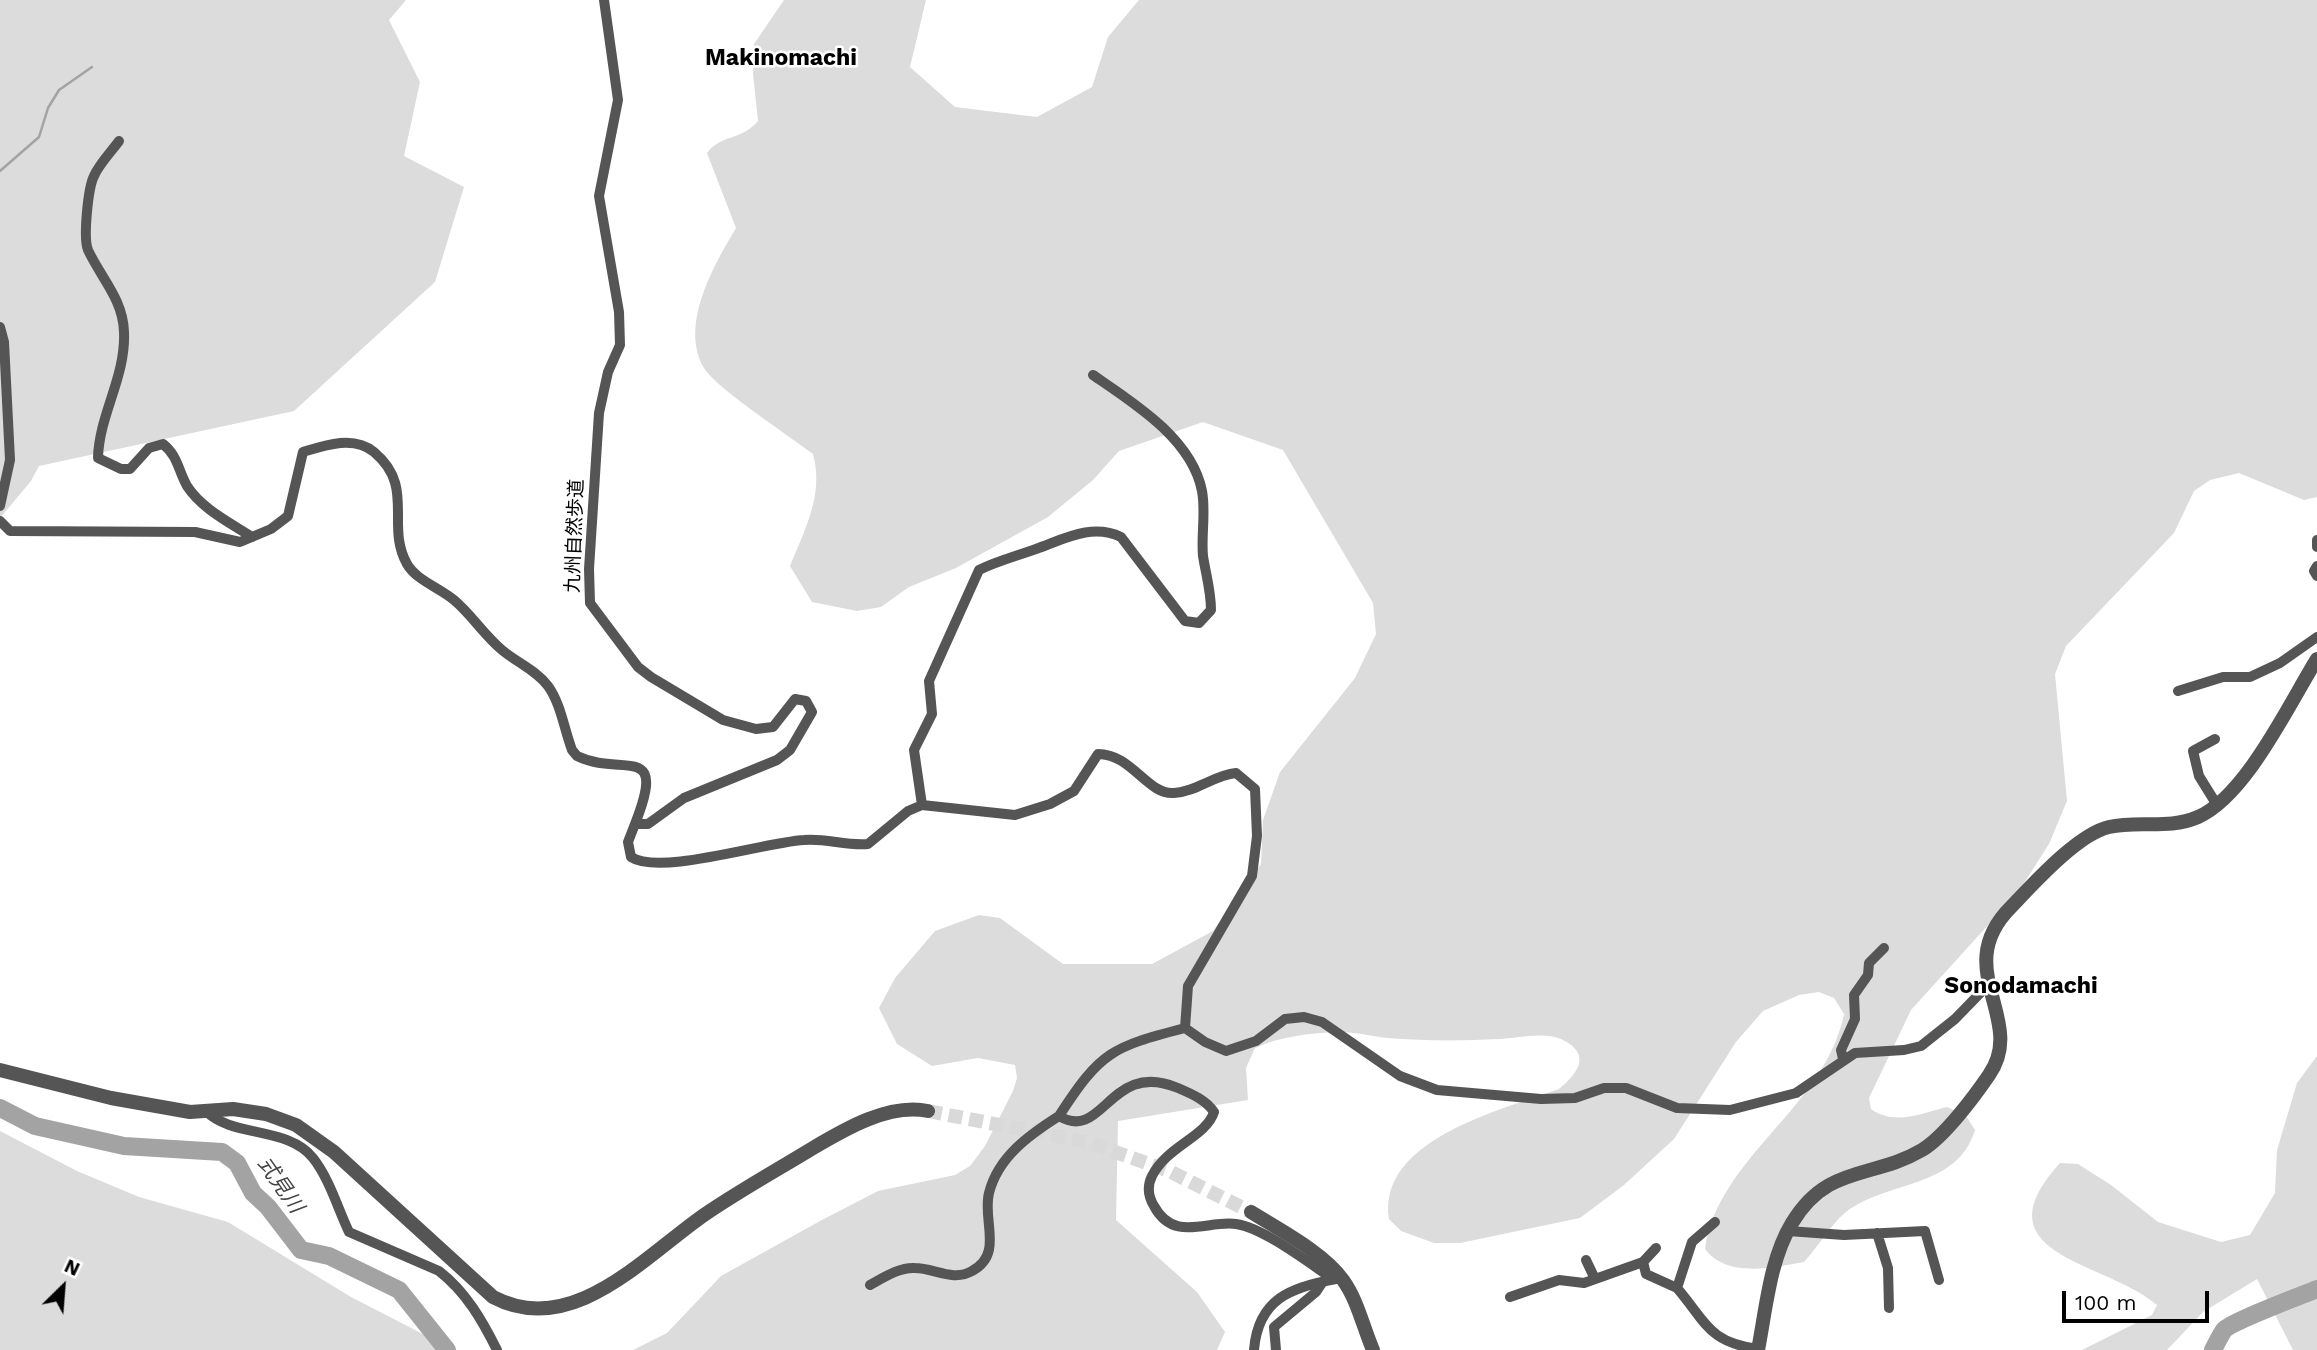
<!DOCTYPE html>
<html>
<head>
<meta charset="utf-8">
<style>
  body { margin:0 }
  #map { position:relative; width:2317px; height:1350px; overflow:hidden; background:#fff; font-family:"Work Sans",sans-serif }
  canvas { display:block }
  .north { position:absolute; left:28px; top:1252px; width:70px; height:70px; -webkit-text-stroke:5px #fff; paint-order:stroke; rotate:25deg; font-size:19px; font-weight:700; line-height:28px; text-align:center; color:#000 }
  .north::after { content:''; display:block; margin:auto; width:24px; height:32px; background:#000; clip-path:polygon(50% 0,100% 100%,50% 72%,0 100%) }
  .scale { position:absolute; left:2062px; top:1291px; width:147px; height:32px; box-sizing:border-box; border:4px solid #000; border-top:0; padding-left:9px; font-size:21px; line-height:24px; white-space:nowrap; color:#000; -webkit-text-stroke:5px #fff; paint-order:stroke }
</style>
</head>
<body>
<div id="map">
<canvas width="2317" height="1350"></canvas>
<div class="north">N</div>
<div class="scale">100 m</div>
</div>
<script>
const c = document.querySelector('canvas').getContext('2d');
c.lineJoin = 'round';
function fillPath(path, color) { c.fillStyle = color; c.fill(path, 'evenodd'); }
function strokePath(path, color, width, dash) { c.strokeStyle = color; c.lineWidth = width; c.lineCap = dash ? 'butt' : 'round'; c.setLineDash(dash || []); c.stroke(path); }
function label(font, color, halo, rows, align = 'center') {
  c.font = font + ' "Work Sans","Noto Sans JP",sans-serif'; c.lineWidth = 5; c.setLineDash([]); c.textBaseline = 'middle'; c.strokeStyle = halo; c.fillStyle = color; for (const [text, x, y, turn = 0] of rows) {
    c.save(); c.translate(x, y); c.rotate((+turn || 0) * Math.PI / 180); c.textAlign = isNaN(turn) ? turn : align; if (halo) c.strokeText(text, 0, 0); c.fillText(text, 0, 0); c.restore();
  }
}
fillPath(new Path2D(`
  M0,0h406l-17,20 31,62 -16,74 60,31 -29,95 -141,129 -255,55 -8,15 -31,37z
  M784,0h142l-16,67 45,40 82,10 55,-30 16,-50 31,-37h1178v497l-13,3 -65,-27 -29,7 -16,11 -20,42 -108,113 -11,28 12,127 -18,43 -30,47 -108,119 -42,88 2,11c24,17 51,4 76,-2l19,9 9,14c-18,59 -87,50 -129,82 -14,11 -29,36 -42,50 -33,6 -77,16 -99,-13 13,-92 120,-141 139,-235l-10,-16 -15,-6 -20,3 -36,16 -27,31 -62,97 -50,46 -44,33 -120,25h-26l-33,-12 -12,-12c-12,-79 112,-109 170,-130 17,-14 34,-34 4,-49 -17,-9 -45,-2 -64,-1 -37,2 -74,2 -112,-1 -16,-2 -32,-6 -48,-6 -28,1 -58,4 -84,16l-9,20 2,32 -130,21 -2,99 81,72 28,40 -8,18h-584l34,-17 54,-57 99,-55 58,-30 77,-16 15,-9 15,-20 28,-55 4,-13 -2,-13 -37,-7 -46,8 -35,-22 -18,-36 16,-30 40,-47 44,-16 21,3 63,46h89l61,-33 48,-67 2,-44 17,-48 75,-94 21,-44 -3,-31 -90,-153 -80,-28 -84,29 -26,29 -45,37 -92,51 -47,19 -28,20 -24,4 -45,-9 -22,-36c15,-37 34,-71 23,-112 -22,-17 -97,-66 -109,-86 -25,-43 10,-103 32,-140l-29,-75c14,-19 34,-12 51,-32l-5,-47 1,-30z
  M2317,1056v294h-24l-36,-71 -54,33 -36,38h-85l70,-35 5,-10c-50,-44 -182,-49 -97,-142l18,1 33,21 47,37 63,20 29,-7 25,-42 2,-43 20,-67z
  M0,1131l77,40 62,26 89,25 123,75 103,53h-454z`), '#dcdcdc');
strokePath(new Path2D(`
  M0,171l39,-34 9,-29 11,-18 33,-23`), '#a3a3a3', 2.5);
strokePath(new Path2D(`
  M0,1108l35,18 89,20 98,6 15,11 16,30 15,14 33,43 28,6 70,34 48,60
  M2213,1350c3,-6 7,-14 11,-20 9,-9 76,-34 93,-41`), '#a3a3a3', 18);
strokePath(new Path2D(`
  M928,1111l159,31 82,29 82,41`), '#d9d9d9', 14, [14, 7]);
strokePath(new Path2D(`
  M604,0l14,100 -19,96 20,116 1,33 -12,27 -9,41 -10,156 1,34 48,64 13,10 72,43 33,9 17,-2 22,-28 11,2 6,11 -22,38 -13,10 -93,38 -36,26h-13l-7,18 3,15c29,19 134,-15 173,-17 22,-2 42,6 64,4l40,-33 14,-6 93,10 35,-11 24,-13 24,-37c34,0 49,41 76,39 22,-1 40,-18 62,-20l19,16 2,47 -5,40 -64,110 -3,42
  M119,141c-8,11 -20,23 -25,35 -6,12 -11,62 -6,74 13,28 35,49 36,82 2,45 -25,83 -26,126l23,11h9l19,-21 14,-4c15,12 15,26 24,42 15,23 42,36 65,51
  M0,327l4,15 6,118 -10,46
  M0,521l10,10 185,1 45,10 31,-13 17,-13 15,-64c22,-7 51,-17 71,0 42,35 11,73 33,112 9,16 33,24 47,36 17,14 30,35 48,50 14,12 34,20 46,36 13,18 16,43 24,64l5,6c45,22 91,-16 58,68
  M2317,540v7
  M2317,566l-3,5 3,5
  M2178,691l45,-14h27l30,-14 37,-26
  M2215,739l-22,12 6,25 18,29
  M922,805l-8,-55 18,-36 -3,-33 50,-111c18,-9 38,-14 57,-21 28,-10 56,-26 85,-12l64,84 14,2 12,-13c0,-19 -5,-35 -8,-54 -2,-21 3,-44 -1,-65 -10,-52 -68,-88 -109,-116
  M1185,1028l20,14 21,9 30,-10 29,-22 19,-2 18,5 78,54 37,14 104,9 34,-1 29,-10h22l51,20 53,2 66,-17 59,-40 49,-3 17,-4 34,-27 33,-34
  M1185,1028c-73,19 -84,23 -126,88 45,27 50,-57 119,-28 14,6 28,12 36,24 -8,25 -47,34 -62,64 -5,10 -4,20 2,30 20,37 53,14 82,18 28,4 73,39 97,55
  M1843,1059l-2,-9 14,-31 -1,-24 14,-20 1,-12 15,-15
  M206,1111c26,27 82,15 107,47 16,20 25,51 36,74l90,39c27,21 43,49 58,79
  M1715,1222l-23,20 -15,46c30,35 31,54 81,61
  M1788,1231l56,4 81,-4 14,49
  M1877,1233l11,35 1,40
  M1656,1248l-13,14 3,12 31,14
  M1586,1260l9,19
  M870,1285c13,-7 29,-18 45,-17 19,0 38,14 57,3 32,-17 10,-51 17,-78 9,-36 40,-58 70,-77
  M1510,1297l49,-17 25,3 59,-21
  M1254,1350c4,-51 37,-63 82,-71
  M1276,1350l-2,-23 42,-35 6,-9`), '#555', 10);
strokePath(new Path2D(`
  M0,1070l111,28 79,14 43,-3 33,5 30,11 38,27 159,145c79,42 152,-41 211,-82 35,-24 73,-45 109,-67 32,-19 76,-45 115,-37
  M1251,1212c29,18 73,41 92,68 15,21 20,47 30,70
  M1758,1350c8,-41 12,-91 34,-127 35,-59 81,-44 130,-73 22,-13 52,-53 67,-75 39,-56 -40,-106 22,-168 23,-24 67,-73 98,-80 30,-7 59,3 89,-10 48,-21 91,-113 119,-158`), '#555', 14);
label('19px', '#000', '#fff', [
  ["九州自然歩道",575,536,-88]
]);
label('italic 21px', '#444', '#fff', [
  ["式見川",280,1185,55]
]);
label('bold 23px', '#000', '#fff', [
  ["Makinomachi",781,58],
  ["Sonodamachi",2021,986]
]);
</script>
</body>
</html>
